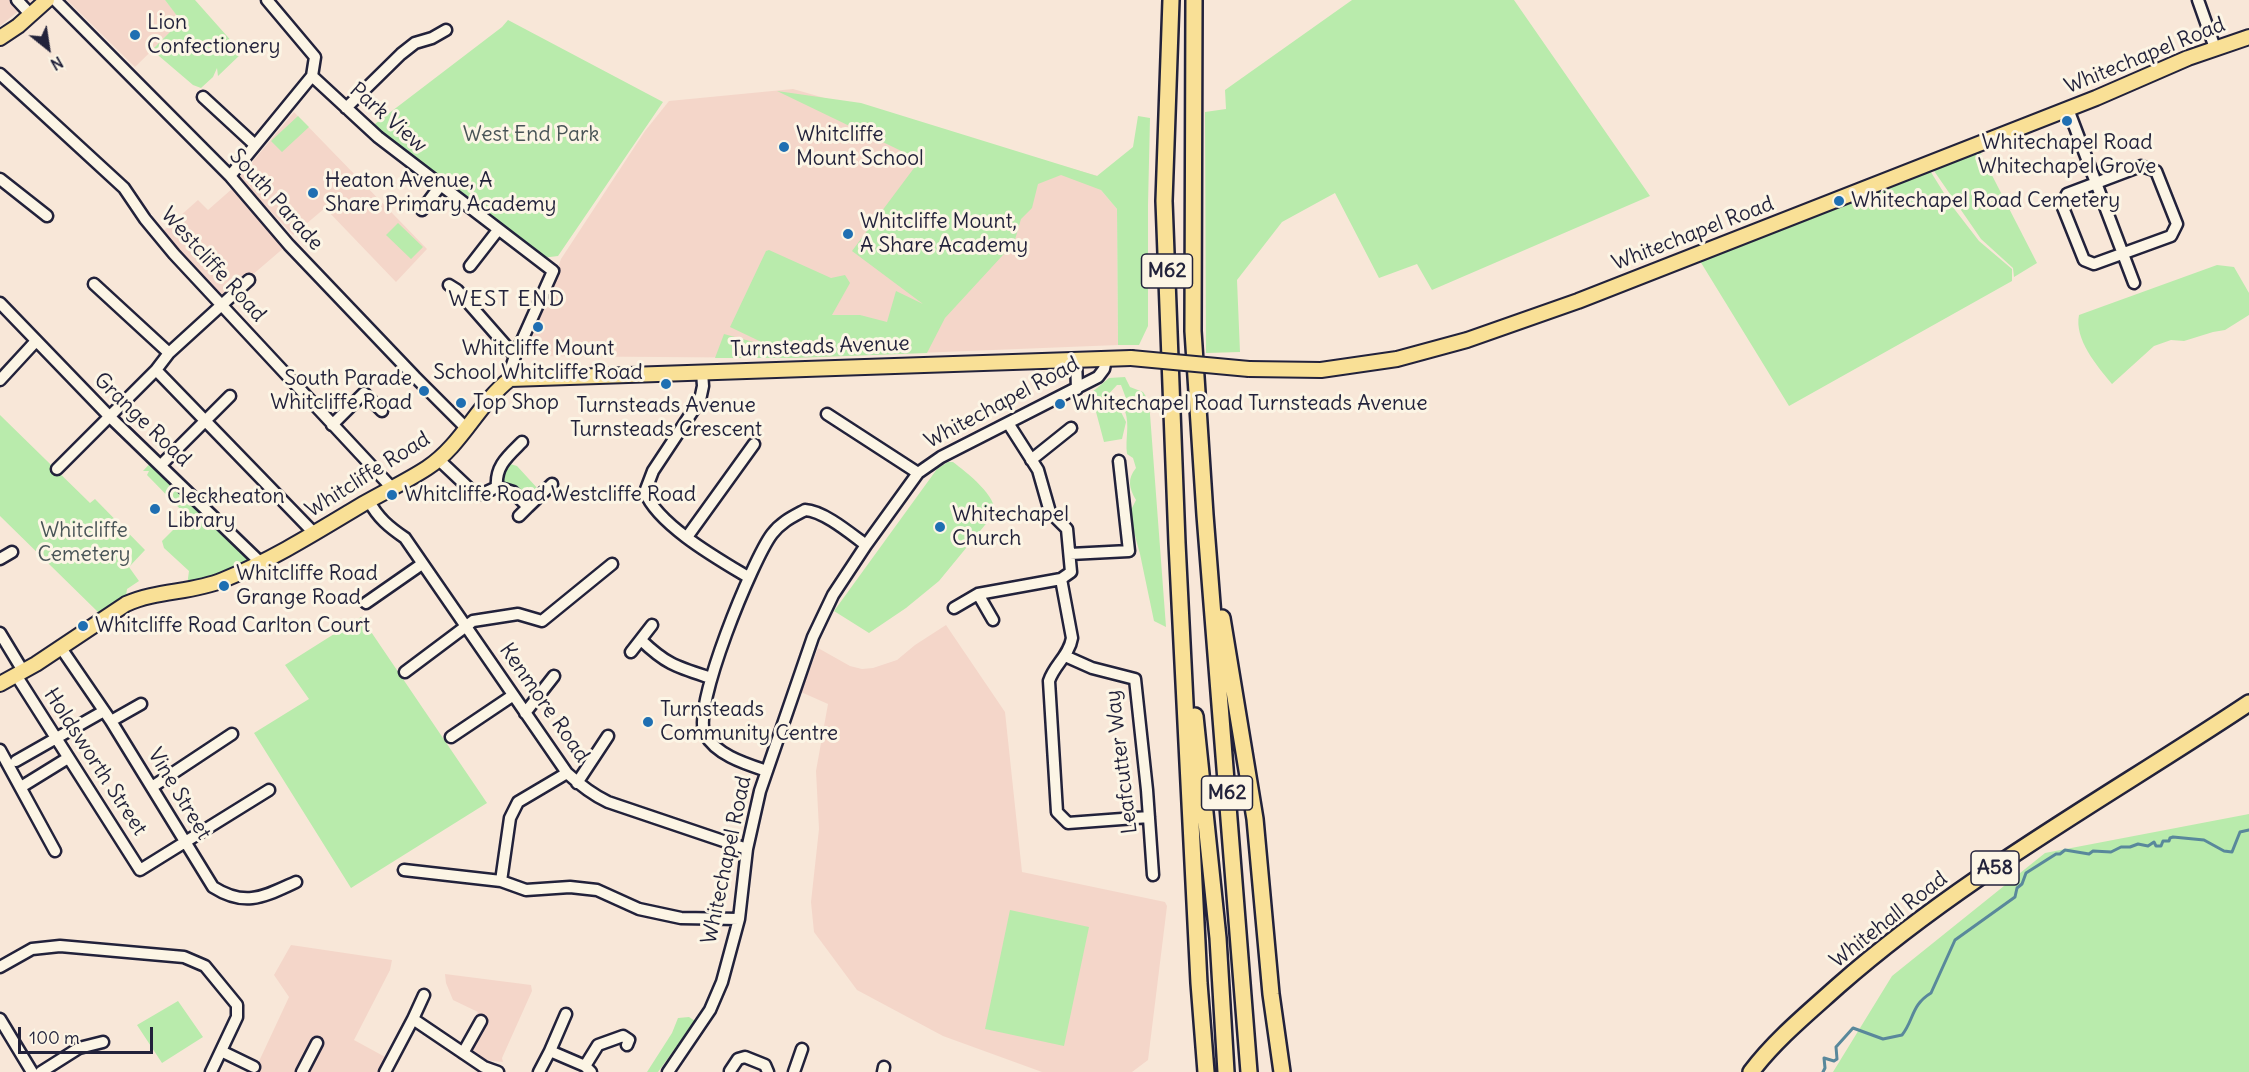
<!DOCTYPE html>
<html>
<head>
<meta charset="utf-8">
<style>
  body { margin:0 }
  #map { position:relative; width:2249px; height:1072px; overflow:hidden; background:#f8e7d8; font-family:Delius,sans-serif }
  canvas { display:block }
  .north { position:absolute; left:18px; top:18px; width:60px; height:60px; -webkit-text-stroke:4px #fcf5e5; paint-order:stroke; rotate:150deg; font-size:16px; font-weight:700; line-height:24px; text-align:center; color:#22223b }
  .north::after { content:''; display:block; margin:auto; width:21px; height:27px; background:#22223b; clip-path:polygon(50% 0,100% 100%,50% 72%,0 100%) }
  .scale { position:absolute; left:18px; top:1027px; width:135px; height:27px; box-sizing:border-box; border:3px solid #22223b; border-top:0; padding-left:8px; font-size:18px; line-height:21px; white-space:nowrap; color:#22223b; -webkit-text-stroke:4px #fcf5e5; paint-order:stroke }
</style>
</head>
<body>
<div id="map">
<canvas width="2249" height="1072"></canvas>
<div class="north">N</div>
<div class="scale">100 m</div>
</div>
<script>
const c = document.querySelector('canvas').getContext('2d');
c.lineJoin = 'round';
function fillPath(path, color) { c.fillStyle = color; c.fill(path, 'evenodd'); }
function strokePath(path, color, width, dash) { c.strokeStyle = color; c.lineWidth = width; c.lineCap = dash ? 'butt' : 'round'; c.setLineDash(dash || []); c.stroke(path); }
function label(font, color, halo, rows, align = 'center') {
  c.font = font + ' Delius,sans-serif'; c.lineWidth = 6; c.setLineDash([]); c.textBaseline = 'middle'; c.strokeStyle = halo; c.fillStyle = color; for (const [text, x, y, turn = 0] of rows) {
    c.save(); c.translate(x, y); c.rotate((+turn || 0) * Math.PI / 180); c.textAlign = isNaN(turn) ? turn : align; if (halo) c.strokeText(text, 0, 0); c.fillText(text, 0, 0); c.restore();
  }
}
fillPath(new Path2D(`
  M0,0h32l-32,26z
  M67,0h98l17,21 -47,46z
  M793,89l305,87 3,14 16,19 1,136 -325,13 -267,-2 35,-97 84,-128 24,-30z
  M294,112l133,137 -31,33 -71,-74 -32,27 -54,-57z
  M233,188l53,58 -63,54 -61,-68 36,-32 10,10z
  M946,625l59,87 17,160 143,30 2,4 -19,154 -16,12h-90l-99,-36 -86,-46 -43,-58 -3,-30 8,-73 -3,-58 12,-67 -27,-12 17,-44 32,18 12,3 11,-1 24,-8 18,-15z
  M291,945l101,15 -2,10 -36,70 33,18 2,14h-135l35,-75 -15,-22z
  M445,974l86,11 1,6 -30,67 1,4 -20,-2 -23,-16 18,-32 -25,-12 -7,-17z`), '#f4d6c9');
fillPath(new Path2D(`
  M165,0h30l47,53 -24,23 -1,-8 -4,9 -12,11 -8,-3 -41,-35 29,-29z
  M1352,0h162l136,196 -218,94 -15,-26 -38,14 -44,-85 -53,29 -45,58 3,72 -34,1 -1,-241 21,-3 -1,-19z
  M508,20l155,82 -105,154 -16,2 -171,-131 131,-100z
  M777,91l84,12 236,73 36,-29 5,-31 12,2 -2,87v121l-9,19h-21l-1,-136 -16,-19 -40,-15 -23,9 -6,24 -11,11 -7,24 -69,75 -18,35 -134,5h-78l9,-24 48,13 -42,-20 36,-76 3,-1 62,28 14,-3 5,8 -18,32h28l27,7 9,-31 27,13 -71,-53 68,-91z
  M298,116l11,11 -27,25 -11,-11z
  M1978,148l59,115 -23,14 -1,-9 -32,-29 -49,-71z
  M1929,169l23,37 27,35 33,28v12l-223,125 -89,-145z
  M398,223l25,24 -12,12 -25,-24z
  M2217,265l17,2 15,26v22l-24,15 -12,2 -29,9 -13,-1 -17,6 -42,38c-15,-18 -38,-45 -33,-69z
  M1125,377l5,10 13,5 6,9 17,226 -12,-6 -14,-67 -11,-40 7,-14c-7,-12 -9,-21 0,-32l-3,-10 -6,-4c-2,-16 3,-28 -2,-43l9,-2 2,-9 -9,1 -6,-16h-4l-11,12 3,10 11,3 6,12 -4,17 -18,3 -13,-49 18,-15z
  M0,415l90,88 5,-4 50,51 -16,17 10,14 -12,8 -1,7 -26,18 -100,-98z
  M153,460l102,102 -25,11 -43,13 2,-15 -25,-23 -2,-7 25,-25 -40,-41 2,-4h-6z
  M948,462h5c13,10 46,35 41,52l-55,67 -33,27 -37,25 -35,-22 103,-142z
  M507,463l10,3 22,24 -12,7 -15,-11 -12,-3z
  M361,617l126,186 -136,85 -97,-155 55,-34 -24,-34z
  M2249,814v258h-416l59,-96 153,-123z
  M1010,910l79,17 -25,119 -79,-17z
  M178,1001l25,36 -41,26 -25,-38z
  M689,1017l6,4 -37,51h-11l25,-39 6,-15z`), '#b9ebac');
strokePath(new Path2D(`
  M1823,1072l2,-4 -1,-10 10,3 3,-2 -1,-12 17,-19 30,11 19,-4c12,-15 9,-30 29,-42l24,-53 60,-43 2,-9 5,-4 4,-11 30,-19h4l5,-4 24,4 4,-3 18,1 10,-5h9l8,-3 10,2 6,-4 2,4h5l2,-5h6l1,-3 3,-1 31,3 20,11 8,1 8,-20 9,-2`), '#59889b', 3);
const minor = new Path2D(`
  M17,0l14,15
  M55,0l175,176 59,69 126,132 51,51
  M2198,0l17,48
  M0,74l124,114 21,31 29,35 218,234
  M312,76l66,61 175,134 -38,85 -5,15v8
  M203,97l52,48
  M346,108l55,-54 14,-11 17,-5 14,-8
  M2068,109l66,174
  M2141,166l15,5 21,53 -6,12 -77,28 -10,-4 -22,-55 5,-11z
  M230,176l82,-100 3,-19 -48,-57
  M0,179l47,37
  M422,210l18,-24
  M470,266l28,-36
  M94,284l75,69
  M449,285l8,5 58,66
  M0,303l110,114 150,145
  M1076,359l1,30
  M156,370l158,163
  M702,372l1,14 -3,14 -47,71 -8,21c13,33 73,67 103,85
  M0,380l36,-39
  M827,414l91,59
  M1008,423l30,47 12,42 17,17 4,43 -10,7 11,59c-3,18 -18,27 -23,43l8,131 11,11 81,-6
  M332,425l32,-32 18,18
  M438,459l36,34 8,1 15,-7 16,5 15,15 24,-23
  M1031,460l40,-32
  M161,465l69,-69
  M57,469l99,-99 13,-17 80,-73
  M497,487c-2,-21 11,-31 25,-45
  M369,501c9,17 20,26 36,37l162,235c13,12 24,21 41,29l139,47
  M519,516l9,-9
  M687,537l67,-93
  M1070,554l59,-3 -10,-90
  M0,559l12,-7
  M978,594l15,26
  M366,603l56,-39
  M954,608l24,-14 83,-15
  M0,633l23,38
  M641,640c26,25 36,27 70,38
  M61,648l50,73 102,166c33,21 52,9 83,-5
  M631,652l21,-27
  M1065,656l27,12 43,11 12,111 6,85
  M405,672l68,-51 45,-7 24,7 70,-57
  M16,675l124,195 129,-80
  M525,713l29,-37
  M111,721l30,-17
  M451,737l61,-41
  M0,750l55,101
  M16,761l88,-50
  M767,771c-21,-7 -51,-16 -62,-37 -14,-25 48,-175 67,-200 9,-12 20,-17 33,-24 19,1 46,24 61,35
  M577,783l31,-47
  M21,787l47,-29
  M152,787l80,-53
  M404,870l97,11 25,9 44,-3 27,3 42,19 42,9 58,1
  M501,881l9,-63 8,-16 49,-29
  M0,967l32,-18 28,-3 124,11 21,9 32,39v12l-26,55
  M0,1019l32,53
  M413,1019l11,-24
  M221,1051l33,16
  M550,1051l16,-37
  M463,1053l18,-32
  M585,1066l13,-21 25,-9 6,4 -2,5
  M730,1071l8,-12 7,-2 20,8 3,7
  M41,1072l38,-24 24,-6
  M302,1072l15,-29
  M385,1072l28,-53 71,48 14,5
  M539,1072l11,-21 35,15 6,6
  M668,1072l42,-62 12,-28 17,-63 8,-70 13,-58 53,-154 20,-42 33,-50 52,-72 23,-16 157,-80 6,-8 2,-10
  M794,1072l8,-23
  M883,1072l1,-5`);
const major = new Path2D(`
  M0,38l18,-12 29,-26
  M1249,369l72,1 76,-11 70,-19 111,-39 518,-203 92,-40 61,-21
  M0,684l36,-20 90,-60c31,-14 66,-11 97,-24 49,-20 95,-49 140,-76 21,-12 44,-23 64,-36 35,-23 51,-64 83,-89l621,-21`);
const highway = new Path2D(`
  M1171,0l-7,201 13,342 22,440 7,89
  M1194,0l-1,331 12,184 44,557
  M1222,618l33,201 16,175 11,78
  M1195,716l23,222 8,134
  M1751,1072c24,-32 57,-59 87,-86 125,-110 273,-191 411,-283`);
strokePath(minor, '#22223b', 15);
strokePath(major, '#22223b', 18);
strokePath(highway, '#22223b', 20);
strokePath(minor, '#fcf5e5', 10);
strokePath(major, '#f9e096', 14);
strokePath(highway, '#f9e096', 15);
const majorBridge = new Path2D(`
  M1131,358l118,11`);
strokePath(majorBridge, '#22223b', 18, []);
strokePath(majorBridge, '#f9e096', 14);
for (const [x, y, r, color] of [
  [135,35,6,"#1f6fb2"],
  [2067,121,6,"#1f6fb2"],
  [784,147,6,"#1f6fb2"],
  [313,193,6,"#1f6fb2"],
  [1839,201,6,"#1f6fb2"],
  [848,234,6,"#1f6fb2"],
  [538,327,6,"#1f6fb2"],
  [666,384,6,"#1f6fb2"],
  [424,391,6,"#1f6fb2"],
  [461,403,6,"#1f6fb2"],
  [1060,404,6,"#1f6fb2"],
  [392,495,6,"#1f6fb2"],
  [155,509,6,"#1f6fb2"],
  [940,527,6,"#1f6fb2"],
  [224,586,6,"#1f6fb2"],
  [83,626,6,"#1f6fb2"],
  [648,722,6,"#1f6fb2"]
]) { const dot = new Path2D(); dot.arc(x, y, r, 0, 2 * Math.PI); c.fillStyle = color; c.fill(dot); strokePath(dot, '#fcf5e5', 2); }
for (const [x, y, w] of [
  [1167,271,51],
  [1227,793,51],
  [1995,868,48]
]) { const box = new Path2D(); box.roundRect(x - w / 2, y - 17, w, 34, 4.5); c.fillStyle = '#fcf5e5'; c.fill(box); strokePath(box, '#22223b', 1.5); }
label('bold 20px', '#22223b', null, [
  ["M62",1167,271],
  ["M62",1227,793],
  ["A58",1995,868]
]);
label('21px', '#22223b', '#fcf5e5', [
  ["Lion",147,23],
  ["Confectionery",147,47],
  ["Whitcliffe",796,135],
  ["Mount School",796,159],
  ["Whitechapel Road",2067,143,"center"],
  ["Whitechapel Grove",2067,167,"center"],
  ["Heaton Avenue, A",325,181],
  ["Share Primary Academy",325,205],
  ["Whitechapel Road Cemetery",1851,201],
  ["Whitcliffe Mount,",860,222],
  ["A Share Academy",860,246],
  ["Whitcliffe Mount",538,349,"center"],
  ["School Whitcliffe Road",538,373,"center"],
  ["South Parade",412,379,"right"],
  ["Whitcliffe Road",412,403,"right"],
  ["Top Shop",473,403],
  ["Whitechapel Road Turnsteads Avenue",1072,404],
  ["Turnsteads Avenue",666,406,"center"],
  ["Turnsteads Crescent",666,430,"center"],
  ["Whitcliffe Road Westcliffe Road",404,495],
  ["Cleckheaton",167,497],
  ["Library",167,521],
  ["Whitechapel",952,515],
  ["Church",952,539],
  ["Whitcliffe Road",236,574],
  ["Grange Road",236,598],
  ["Whitcliffe Road Carlton Court",95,626],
  ["Turnsteads",660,710],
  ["Community Centre",660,734]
], 'left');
label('21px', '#22223b', '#fcf5e5', [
  ["Whitechapel Road",2145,56,-22],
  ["Park View",388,118,41],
  ["South Parade",276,200,48],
  ["Whitechapel Road",1693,234,-21],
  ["Westcliffe Road",213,265,48],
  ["Turnsteads Avenue",820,347,-2],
  ["Whitechapel Road",1002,403,-28],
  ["Grange Road",142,420,44],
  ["Whitcliffe Road",368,475,-32],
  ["Kenmore Road",544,703,55],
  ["Holdsworth Street",95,762,57],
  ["Leafcutter Way",1122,762,-97],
  ["Vine Street",179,794,59],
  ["Whitechapel Road",727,860,-78],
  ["Whitehall Road",1889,920,-38]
]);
label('21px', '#485457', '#fcf5e5', [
  ["West End Park",531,135],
  ["Whitcliffe",84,531],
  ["Cemetery",84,555]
]);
c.letterSpacing = '1.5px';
label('22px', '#22223b', '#fcf5e5', [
  ["WEST END",507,300]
]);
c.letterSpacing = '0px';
</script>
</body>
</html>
